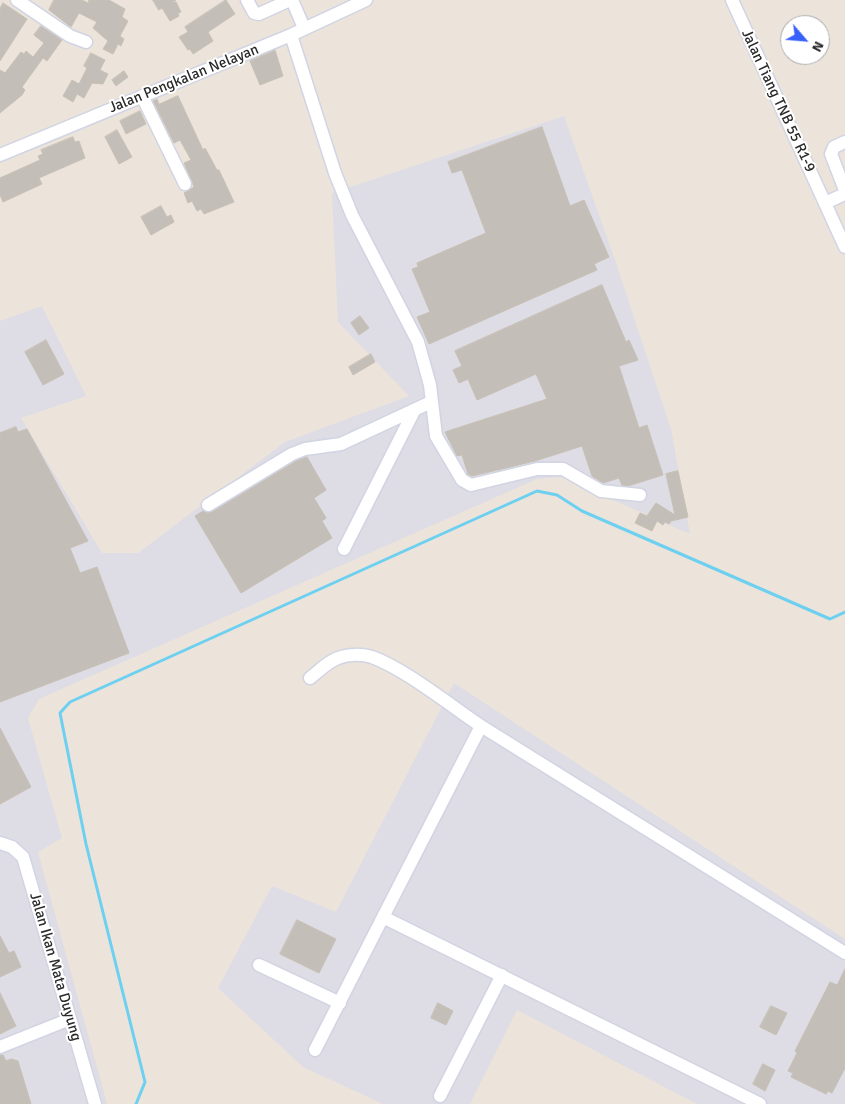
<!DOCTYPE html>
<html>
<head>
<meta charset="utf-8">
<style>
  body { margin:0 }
  #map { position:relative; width:845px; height:1104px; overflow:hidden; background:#ece4db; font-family:Signika,sans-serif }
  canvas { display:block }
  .north { position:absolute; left:780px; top:15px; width:50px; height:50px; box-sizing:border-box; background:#fff; border:1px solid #aaa; border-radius:50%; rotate:117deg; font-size:14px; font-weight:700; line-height:20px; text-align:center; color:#2a2a2a }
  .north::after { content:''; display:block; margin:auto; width:18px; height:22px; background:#3962fb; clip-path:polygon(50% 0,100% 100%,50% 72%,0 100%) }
</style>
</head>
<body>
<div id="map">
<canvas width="845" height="1104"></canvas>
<div class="north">N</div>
</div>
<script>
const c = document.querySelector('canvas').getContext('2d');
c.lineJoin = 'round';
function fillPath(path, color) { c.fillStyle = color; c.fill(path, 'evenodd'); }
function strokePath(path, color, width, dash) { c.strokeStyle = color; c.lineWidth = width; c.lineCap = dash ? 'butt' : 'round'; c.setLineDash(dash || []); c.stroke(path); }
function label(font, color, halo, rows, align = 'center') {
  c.font = font + ' Signika,sans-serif'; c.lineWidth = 4; c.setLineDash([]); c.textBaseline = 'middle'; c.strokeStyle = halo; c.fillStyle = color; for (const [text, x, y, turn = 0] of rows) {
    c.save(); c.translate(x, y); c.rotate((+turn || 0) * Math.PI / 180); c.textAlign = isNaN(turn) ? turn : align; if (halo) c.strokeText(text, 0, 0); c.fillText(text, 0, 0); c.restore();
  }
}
fillPath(new Path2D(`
  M564,116l51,144 56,169 19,105 -129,-57 -24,2 -498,220 -11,19 34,120 -24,14 69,252h-107v-783l42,-15 44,90 -65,22 81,135h36l147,-111 124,-46 -71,-74 -6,-129z
  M454,683l391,256v165h-148l-180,-94 -47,94h-87l-80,-37 -85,-79 54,-102 64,26z`), '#dedce4');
strokePath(new Path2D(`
  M136,1104l9,-22 -59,-238 -26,-131 10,-11 467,-211 20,4 25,16 248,108 15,-7`), '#6dd0f0', 3);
const building = new Path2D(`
  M54,0h28l6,3 1,-3h20l16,9 -3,8 6,4 -8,15 4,3 -3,7 -3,-2 -5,10 -10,-5 5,-8 -15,-13 4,-6 -18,-9 -8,14 -22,-17z
  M153,0h23l-4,2h4l5,10 -3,1 1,3 -9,5 -8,-13 -3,2z
  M226,0l9,14 -27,18 5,9 -20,13 -3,-5 -2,1 -9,-13 9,-5 -3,-5z
  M3,3l24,16 -27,42v-52z
  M41,26l21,14 -15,21 -4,-3 -21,29 3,3 -3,5 -22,18v-43l5,3 16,-21 3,2 2,-3 7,6 11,-14 -10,-8z
  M275,50l8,26 -23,9 -10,-24z
  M91,53l14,7 -5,10 8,4 -5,10 -11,-1 -8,15 -7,-4 -4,8 -10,-6 9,-16 7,4 8,-16 -3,-2z
  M124,71l4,6 -12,9 -4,-6z
  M178,96l25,54 2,-2 12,22h2l15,32 -30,12 -3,-5 -4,2 -5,-10 -4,2 -4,-10 10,-6 -10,-24 7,-3 -11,-20 -6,3 -21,-42 4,-2 2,5z
  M140,111l6,13 -20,10 -6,-13z
  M542,127l28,79 14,-6 25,57 -15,7 3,6 -168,74 -12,-27 13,-5 -18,-43 6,-2 -1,-4 69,-30 -24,-63 -10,3 -4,-11z
  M117,130l15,27 -13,7 -14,-27z
  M73,137l2,5 4,-1 6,17 -46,20 3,6 -39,18 -3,-7v-17l40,-18 -2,-4 5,-2 -2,-4z
  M161,206l6,11 4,-2 3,7 -23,13 -10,-18z
  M602,285l24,57 3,-2 9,20 -19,6 20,62 8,-3 16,50 -35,11 -6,-1 -3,-7 -16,5 -11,-7 -10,-30 -47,15 -63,15 -4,-2 -6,-19 -5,1 -12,-24 102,-33 -11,-25 -59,26 -9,-21 -9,4 -6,-13 9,-4 -7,-15z
  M360,316l9,12 -10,7 -8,-12z
  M46,340l18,34 -21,11 -18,-33z
  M371,354l4,8 -22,13 -4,-8z
  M16,427l2,5 9,-3 61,112 -18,7 10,25 17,-6 32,86 -129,49v-269z
  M307,457l19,33 -12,8 12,20 -4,3 10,17 -91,55 -46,-77 8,-5 9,1 84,-51z
  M678,471l10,46 -17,4 -2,3 -4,-2 -2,3 -6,-4 -5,10 -17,-8 5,-10 7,3 9,-13 19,12 -9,-41z
  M0,728l31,59 -31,17z
  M297,920l39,19 -17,34 -39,-19z
  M0,936l9,17 5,-2 7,16 -21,10z
  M845,969v99l-13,25 -4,-2 -2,3 -35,-17 2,-4 -5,-2 9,-18 -2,-2 35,-69 7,3z
  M0,993l16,33 -16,8z
  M438,1003l15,8 -7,14 -15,-7z
  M771,1006l16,7 -11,22 -16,-8z
  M0,1055h3l3,6 5,-2 7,2 13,43h-31z
  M763,1064l12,6 -10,21 -12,-7z`);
fillPath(building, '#c4beb8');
strokePath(building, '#c7c0b5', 1);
const minor = new Path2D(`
  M17,0l53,36 16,6
  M247,0l7,13 5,1 31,-14
  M292,0l12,28
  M732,0l113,247
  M291,35l44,138 17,42 66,127 12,43 6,51 26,44 9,5 66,-16h26l38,22 39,4
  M142,96l43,88
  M845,142l-11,5 -3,7 14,36
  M0,155l291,-120 75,-35
  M825,203l20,-9
  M208,505l84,-51 13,-5 36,-5 90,-42
  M344,549l70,-138
  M310,678c9,-7 17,-16 28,-20 10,-4 24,-4 34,-1 33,12 79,49 109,69
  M0,843l12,4 11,10 72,247
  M383,917l98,-191 364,227
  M259,965l81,38
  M0,1047l70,-28
  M315,1050l68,-133 377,187
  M440,1096l62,-121`);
strokePath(minor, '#d1d4e3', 15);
strokePath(minor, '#fff', 12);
label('15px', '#2a2a2a', '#fff', [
  ["Jalan Pengkalan Nelayan",184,79,-22],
  ["Jalan Tiang TNB 55 R1-9",778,101,65],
  ["Jalan Ikan Mata Duyung",55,967,74]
]);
</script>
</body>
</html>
